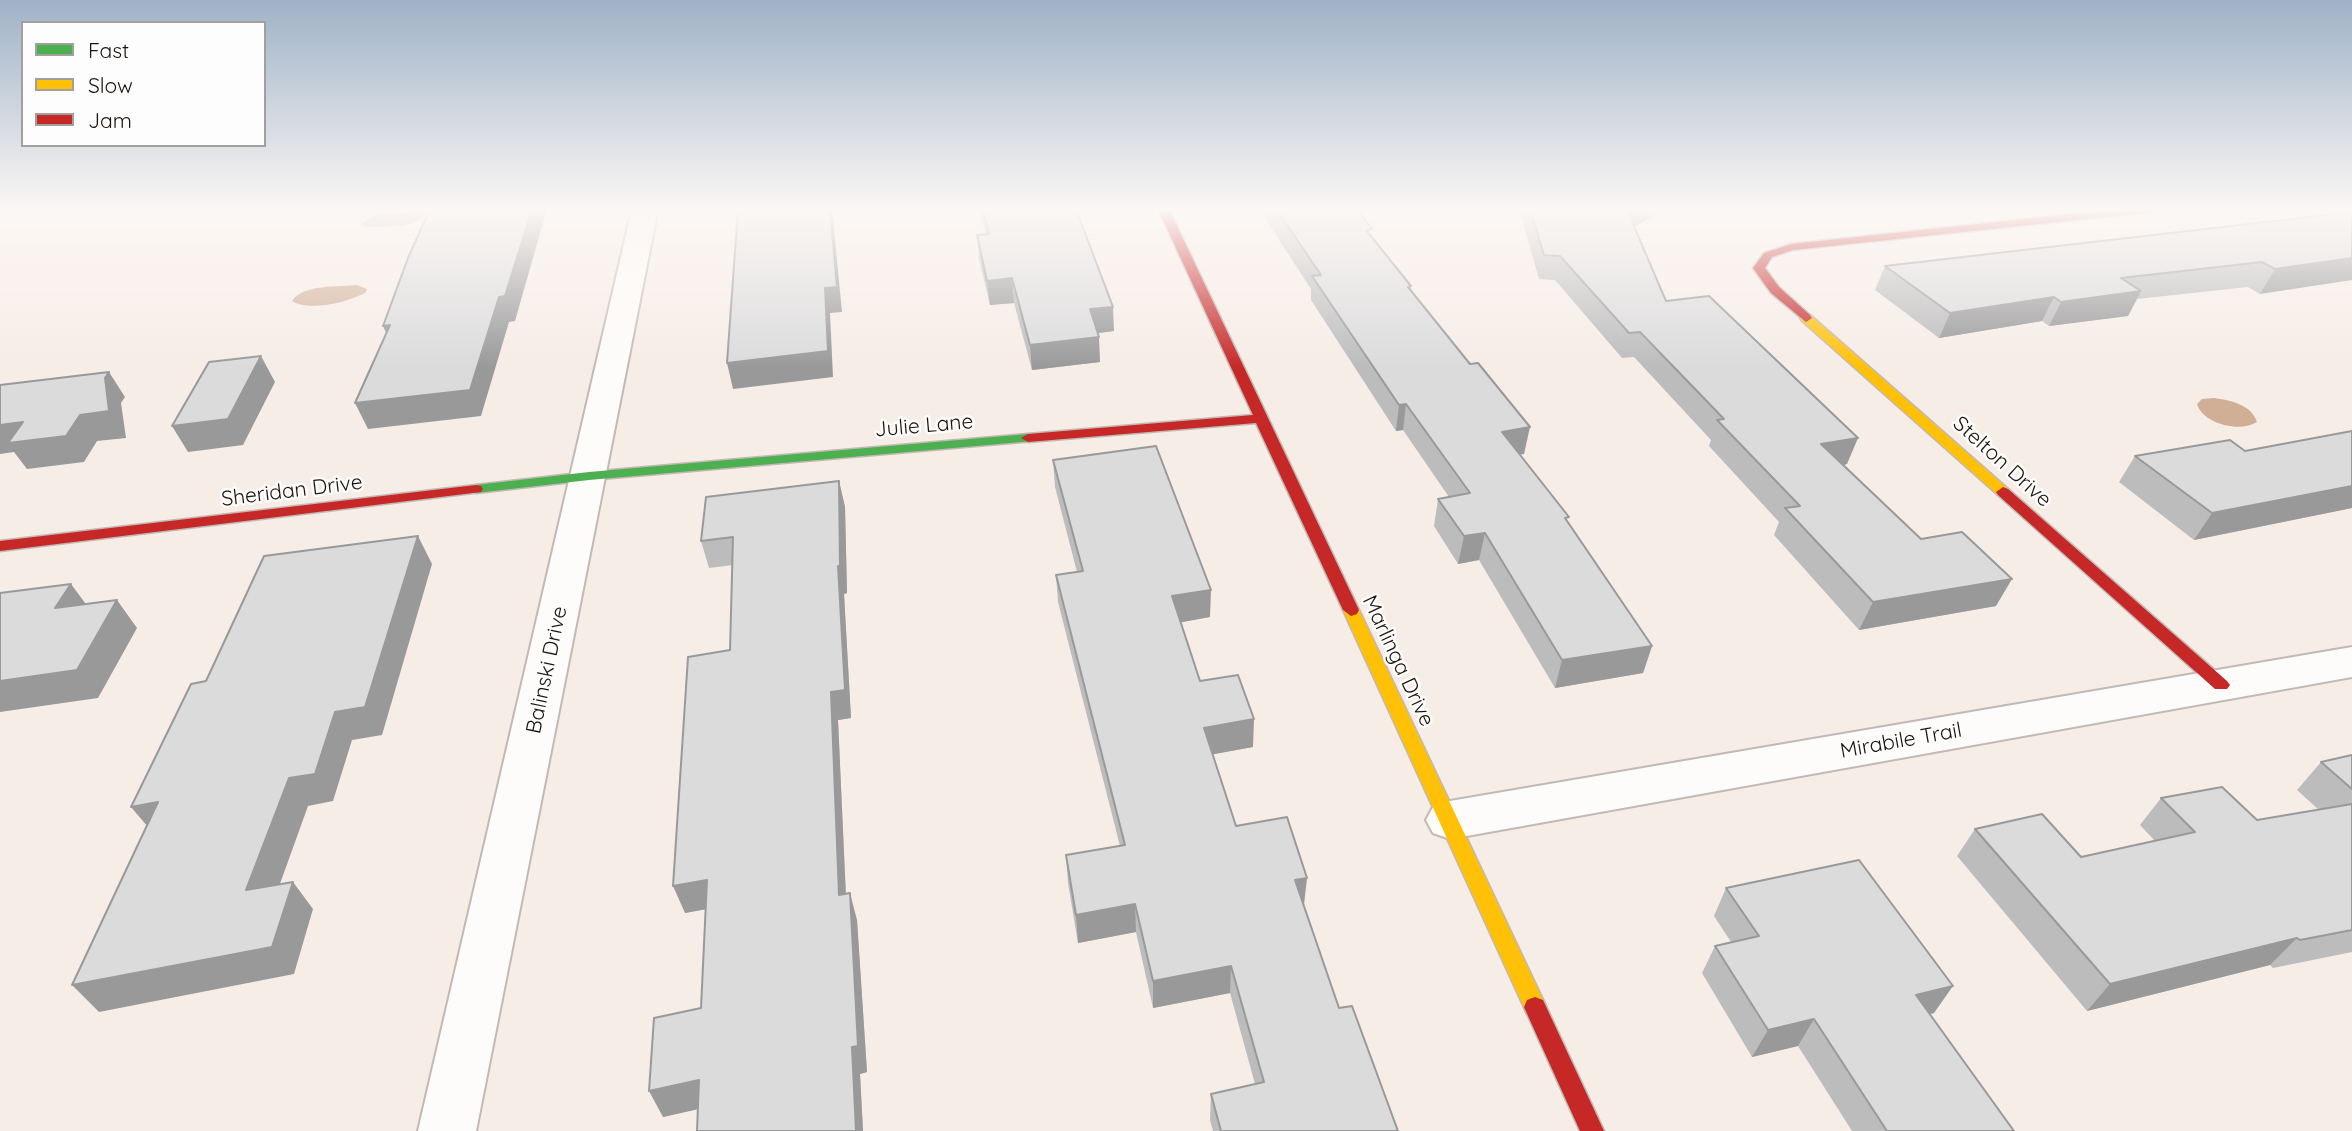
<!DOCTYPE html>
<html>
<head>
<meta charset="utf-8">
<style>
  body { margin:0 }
  #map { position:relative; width:2352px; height:1131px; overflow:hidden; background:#f7ede7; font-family:Quicksand,sans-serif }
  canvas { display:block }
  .legend { position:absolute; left:21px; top:21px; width:245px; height:126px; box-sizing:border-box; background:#fdfdfd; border:2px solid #a39f9d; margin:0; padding:9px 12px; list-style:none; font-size:21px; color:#1c130c }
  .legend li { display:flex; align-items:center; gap:14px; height:35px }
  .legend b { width:35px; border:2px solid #a39f9d }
</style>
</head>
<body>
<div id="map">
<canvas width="2352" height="1131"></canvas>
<ul class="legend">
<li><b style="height:9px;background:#4caf50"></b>Fast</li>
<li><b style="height:9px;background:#ffc107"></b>Slow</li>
<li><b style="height:9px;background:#c62828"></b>Jam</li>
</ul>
</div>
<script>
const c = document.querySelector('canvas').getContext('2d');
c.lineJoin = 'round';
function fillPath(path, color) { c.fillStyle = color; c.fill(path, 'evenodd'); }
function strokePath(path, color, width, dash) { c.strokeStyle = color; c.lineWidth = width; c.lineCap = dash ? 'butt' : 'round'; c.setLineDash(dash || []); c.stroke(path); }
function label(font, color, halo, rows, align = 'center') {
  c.font = font + ' Quicksand,sans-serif'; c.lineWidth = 5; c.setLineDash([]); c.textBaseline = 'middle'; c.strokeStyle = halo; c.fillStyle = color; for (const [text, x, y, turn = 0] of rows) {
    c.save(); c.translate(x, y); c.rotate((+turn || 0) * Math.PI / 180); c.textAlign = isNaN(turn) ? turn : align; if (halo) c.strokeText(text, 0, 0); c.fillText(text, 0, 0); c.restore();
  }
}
fillPath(new Path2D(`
  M420,211l6,3c-12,15 -43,12 -60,13l-5,-3 13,-9z
  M357,285l10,4 -2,4c-17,9 -56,19 -73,8 11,-17 46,-14 65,-16z
  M2214,398c16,2 38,7 43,24 -17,11 -54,2 -60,-18l5,-5z`), '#d1ae96');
const street = new Path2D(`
  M632,209h26l-182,922h-58z
  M2352,647v30l-902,162 -17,-6 -7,-13 7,-13 17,-6z`);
const fast = new Path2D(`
  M1028,434l7,4 -2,3 -444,39 -113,13 -7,-4 7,-4 113,-13z`);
const slow = new Path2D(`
  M1806,314l4,1 198,174 2,3 -2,3h-10l-196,-174 -2,-3z
  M1351,604l8,6 184,390 3,7 -3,7 -8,3 -8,-3 -184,-404z`);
const jam = new Path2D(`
  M1158,209h11l190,401 -2,4 -6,2 -8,-6 -87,-187 -228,19 -7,-4 7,-4 225,-19z
  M2118,209h38l-5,3 -358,38 -21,7 -7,11 14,19 31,28 2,3 -6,4 -35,-29 -18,-25 11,-15 27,-9z
  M476,485l5,1 2,3 -2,3 -481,59v-10z
  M2003,487l5,2 219,192 3,4 -3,4h-12l-217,-194 -2,-3z
  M1535,997l8,3 61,131h-24l-56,-124 3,-7z`);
strokePath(street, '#c3b9b4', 4);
strokePath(fast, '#c3b9b4', 3);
strokePath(slow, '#c3b9b4', 3);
strokePath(jam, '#c3b9b4', 3);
fillPath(street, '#fefcfb');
fillPath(fast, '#4caf50');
fillPath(slow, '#ffc107');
fillPath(jam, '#c62828');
fillPath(new Path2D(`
  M979,209h97l38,122 -16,2 2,29 -68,8 -18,-67 -24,2 -11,-46 -2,-24 9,-1z
  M1259,209h98l14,27 40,50v3l113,165h-4l48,68 84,124 -9,27 -88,15 -76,-128 -21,4 -24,-38 4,-27 11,-2 -46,-67 -7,1 -85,-131v-11z
  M1519,209h146l-31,18 32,74 181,163 -3,1 77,74 75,67 -137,24 -85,-95 5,-13 -70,-76 2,-6 -77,-83 -12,1 -67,-78 -16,-1z
  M2352,212l-92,82 -12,-7 -111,12 -9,17 -79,10 -7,-5 -103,17 -64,-48 10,-24z
  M2352,431v77l-158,32 -75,-58 16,-26 110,-5z
  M1053,460l157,157 -30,5 20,59 53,66 -40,7 23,72 71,52 -4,27 36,103 59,123h-185l-3,-11 1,-26 44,-10 -25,-91 -77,15 -17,-76 -58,11 -10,-60 -2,-28 54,-9 -62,-244 -2,-27 21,-3 -22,-85z
  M839,481l6,26 2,86 -3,1 7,124 -13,2 8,174 11,26 10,152 -7,2 3,57h-166l1,-22 -35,8 38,-109 5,-99 -21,4 45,-263 3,-85 -24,3 -8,-27z
  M2352,755v197l-79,16 -3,-3 -183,46 -130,-155 18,-27 106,28 74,-16 -15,-16 21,-27 96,22 62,-10 -22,-20 24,-28z
  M1726,888l208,125 -5,1 85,117h-162l-54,-85 -46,11 -50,-84 13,-27 16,-4 -17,-26z`), '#bcbcbd');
fillPath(new Path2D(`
  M532,209h15l-32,112 -6,1 -28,94 -113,13 -13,-26 144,-106z
  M830,209h2l10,103 -12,1 3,64 -100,12 -6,-26 98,-75z
  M1629,209h36l-43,25 5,-24z
  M2352,258v22l-92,14 15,-25z
  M1012,278l2,25 -24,2 -3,-24z
  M2141,291l-13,25 -79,10 12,-24z
  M2054,297l-12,24 -103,17 11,-25z
  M1113,307l1,24 -23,3 -1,-25z
  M390,325l4,26 -11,-25z
  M1099,337l1,25 -68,8 -2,-25z
  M261,356l14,26 -32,63 -55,7 -16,-26z
  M109,372l16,25 -4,6 5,35 -29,3 -13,21 -57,7 -13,-17 -14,2v-29l105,-47z
  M1406,404l-3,26 -7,1 3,-26z
  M1530,427l-6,27 -27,4 5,-26z
  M1858,438l-11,26 -36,6 10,-26z
  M839,481l6,26 2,86 -3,1 7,124 -13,2 9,202 -8,-27 -8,-203 7,-126z
  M2352,486v22l-158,32 18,-27z
  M1485,533l-6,27 -21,4 6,-28z
  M418,536l14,28 -50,171 -30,5 -19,61 -25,5 -40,111 -22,-27 43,-112z
  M2012,579l-16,27 -137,24 14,-28z
  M71,584l20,27 -36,-3z
  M1211,590l-1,27 -38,7v-28z
  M117,600l20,28 -39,70 -98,14v-31z
  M1652,646l-9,27 -88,15 7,-28z
  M1254,719l-1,28 -49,9v-28z
  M158,802l-4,32 -23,-27z
  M1307,878l-3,27 -12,3 3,-28z
  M707,880l11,27 -33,6 -12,-27z
  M293,882l20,27 -19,65 -195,38 -27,-27z
  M850,893l7,27 10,152 -7,2 3,57h-7l-4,-84z
  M1135,904l1,28 -58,11 -2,-28z
  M2297,938l-27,27 -183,46 23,-27z
  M1231,966l-1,27 -77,15v-27z
  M1953,986l-19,27 -37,9 19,-27z
  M1814,1019l-16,27 -46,11 16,-27z
  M699,1080l13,26 -49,11 -14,-26z`), '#99999a');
const building = new Path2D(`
  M430,209h102l-27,87 -6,1 -29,93 -115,13 35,-78 -7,1 25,-68z
  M738,209h92l7,78 -12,1 3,63 -101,12z
  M983,209h93l37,98 -23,2 9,28 -69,8 -18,-67 -25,3 -10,-46 12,-1z
  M1276,209h81l15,20 -6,1 45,56 -3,1 62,77 8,-1 52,64 -28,5 67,85 -4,1 87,128 -90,14 -77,-127 -21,3 -26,-37 32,-6 -64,-89 -7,1 -87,-129 9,-1z
  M1530,209h99l-2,1 39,91 43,-5 149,142 -37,6 100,95 41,-7 50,47 -139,23 -88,-94 15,-2 -83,-86 7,-1 -84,-87 -11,1 -69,-77 -16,-1z
  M2352,212v46l-77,11 -13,-7 -141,16 20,13 -80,11 -7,-5 -104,16 -65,-47z
  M261,356l-33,63 -56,7 37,-64z
  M109,372l-4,6 4,33 -29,4 -14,21 -58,7 15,-21 -23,3v-40z
  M2352,431v55l-140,27 -77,-57 95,-16 15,11z
  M1156,446l55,144 -39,6 28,85 38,-6 16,44 -50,9 32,98 51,-9 20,61 -12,2 44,128 13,-2 46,125h-177l-10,-37 53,-12 -33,-116 -78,15 -18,-77 -59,11 -10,-60 59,-10 -69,-270 27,-4 -30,-111z
  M839,481l1,85h-2l7,124 -14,2 8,203 11,-2 8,153 -6,1 4,84h-159l2,-51 -50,11 5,-73 47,-10 6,-128 -34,6 15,-229 42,-7 3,-113 -32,4 5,-44z
  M418,536l-53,171 -30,5 -20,62 -26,4 -43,112 47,-8 -21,65 -200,38 86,-183 -27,5 60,-123 15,-3 58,-125z
  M71,584l-16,24 62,-8 -40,70 -77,11v-88z
  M2352,755v34l-31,-27z
  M2222,787l35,33 95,-16v126l-52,10 -3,-2 -187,46 -135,-155 67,-15 39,43 114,-25 -34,-34z
  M1859,860l94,126 -37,9 98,136h-127l-73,-112 -46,11 -53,-84 44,-10 -33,-48z`);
fillPath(building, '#dbdbdc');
strokePath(building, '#99999a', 2);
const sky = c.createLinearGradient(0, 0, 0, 368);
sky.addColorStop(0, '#9fb2c7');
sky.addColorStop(0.57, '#fbf7f4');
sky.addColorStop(1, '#fbf7f400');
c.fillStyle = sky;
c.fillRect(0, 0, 2352, 368);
label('21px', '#1c130c', '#fdfdfd', [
  ["Julie Lane",924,426,-5],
  ["Stelton Drive",2002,462,42],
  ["Sheridan Drive",292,491,-7],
  ["Marlinga Drive",1398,661,65],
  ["Balinski Drive",547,670,-78],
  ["Mirabile Trail",1901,741,-10]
]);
</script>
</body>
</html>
